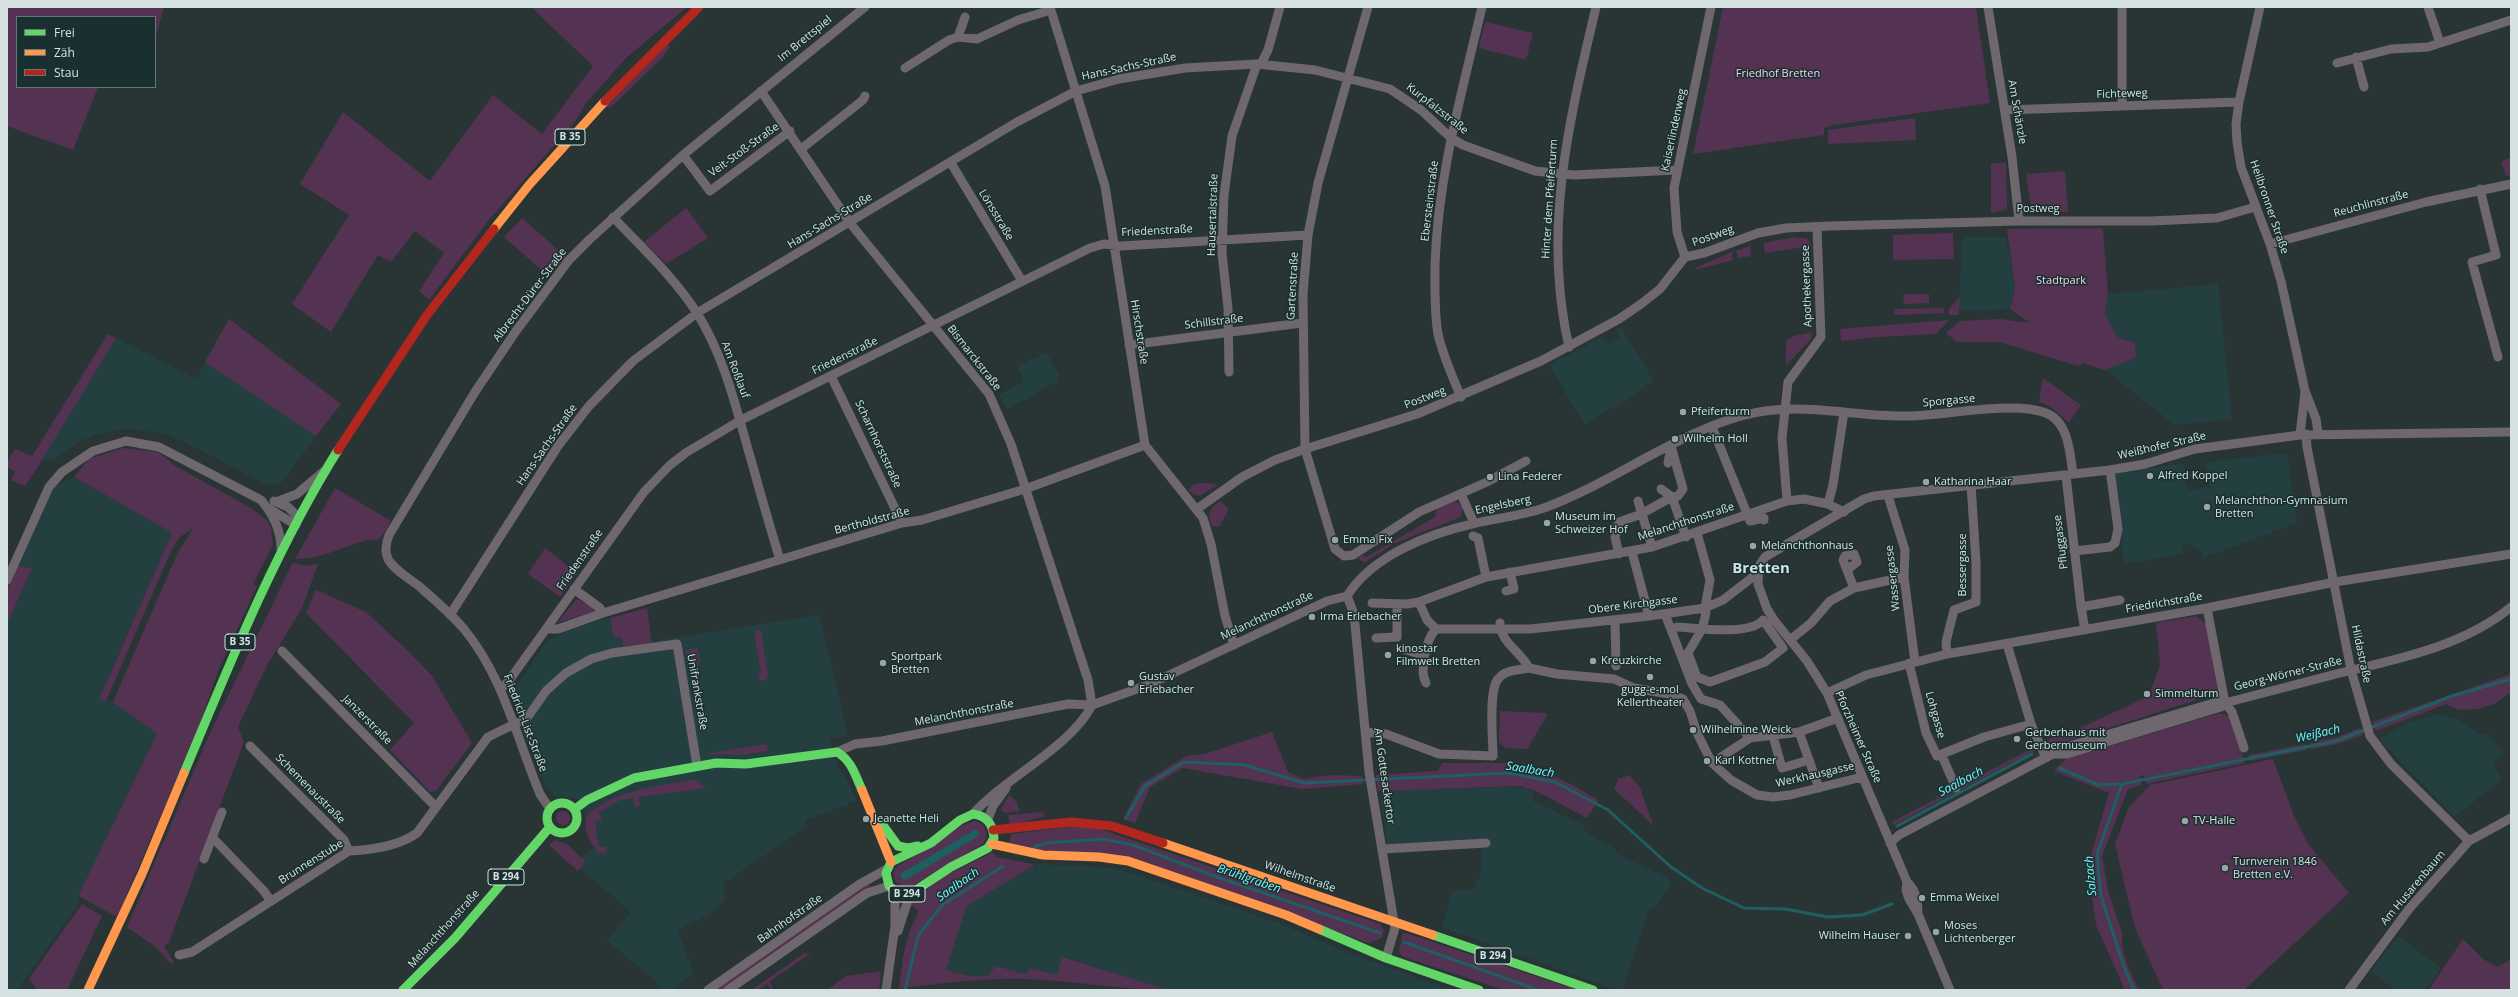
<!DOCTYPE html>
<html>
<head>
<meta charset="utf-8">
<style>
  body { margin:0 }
  #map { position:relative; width:2518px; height:997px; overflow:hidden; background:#293535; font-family:"Open Sans",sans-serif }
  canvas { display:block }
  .frame { position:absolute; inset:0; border:8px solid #d6e2e2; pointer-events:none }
  .legend { position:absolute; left:16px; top:16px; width:140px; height:72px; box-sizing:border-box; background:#1a2f2f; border:1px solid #657777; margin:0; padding:5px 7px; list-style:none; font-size:12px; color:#d6e2e2 }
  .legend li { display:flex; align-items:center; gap:8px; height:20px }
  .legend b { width:20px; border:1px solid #657777 }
</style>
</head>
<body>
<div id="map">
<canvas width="2518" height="997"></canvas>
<div class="frame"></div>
<ul class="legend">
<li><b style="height:5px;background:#63d668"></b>Frei</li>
<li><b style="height:5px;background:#ff974d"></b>Zäh</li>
<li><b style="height:5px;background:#b3261e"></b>Stau</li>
</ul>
</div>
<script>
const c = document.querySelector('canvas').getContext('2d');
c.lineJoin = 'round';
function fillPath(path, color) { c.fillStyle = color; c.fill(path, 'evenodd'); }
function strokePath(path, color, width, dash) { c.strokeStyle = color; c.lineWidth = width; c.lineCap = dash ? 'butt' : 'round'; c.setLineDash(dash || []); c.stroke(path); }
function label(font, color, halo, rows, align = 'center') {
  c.font = font + ' "Open Sans",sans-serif'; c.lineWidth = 3; c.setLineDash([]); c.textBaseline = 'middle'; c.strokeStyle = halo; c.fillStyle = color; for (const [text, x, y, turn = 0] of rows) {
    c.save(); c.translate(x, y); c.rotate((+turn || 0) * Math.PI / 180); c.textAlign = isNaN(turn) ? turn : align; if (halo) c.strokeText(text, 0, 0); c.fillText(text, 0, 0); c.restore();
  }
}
fillPath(new Path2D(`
  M1962,237h44l9,51 -5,21 -51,2z
  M2218,284l14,135 -57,6 -70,-55 30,-12 -17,-20 -13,-24 3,-20z
  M1621,327l32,53 -22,17 -47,27 -35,-59 54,-28 4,7 13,-7 -4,-7z
  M116,338l80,41 9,-17 111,74 -34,46 -13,4 -83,-43 -21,-9 -24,-4 -16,-1 -28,5 -21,9 -21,16 -12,2 -1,-2z
  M1047,353l12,22 -2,7 -19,8 1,3 -33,16 -7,-14 25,-14 -7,-15z
  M2287,453l10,70 -94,35 -2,-7 -8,-3 -2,-4 -9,2 1,8 -59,10 -10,-91 69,-10 5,27 22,-3 -4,-25z
  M74,477l98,56 -73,165 14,4 44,32 -79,162 1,7 -62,87h-10v-366l25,-56 -14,-2 25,-56 12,-24z
  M819,615l29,120 -18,4 9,31 7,8 11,23 -52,19 2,7 -83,56v17l-14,14 -33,16 17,42 -21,18h-13l-8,-12 -45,-38 24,-28 -56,-48 19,-18 -8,-15 -2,-19 -7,-14 -22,-2 -10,-10 -24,-58 -8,-30 2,-10 32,-46 22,-13 41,-11 4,20 8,-1 1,9z
  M2438,714l17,4 27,17 6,-2 16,22 -12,9 10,15 -47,38 -76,-77 30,-17z
  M1520,787l12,4 2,11 49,22 4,10 27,14 3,6 51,24 3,5 -16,24h-5l-28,83h-5l-175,-63 11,-37h20l3,-5 6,-16 -1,-30 -94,5 -7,-54z
  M1041,864l72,4 168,56 65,28 105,38h-282l-106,-33 -6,18 -28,-7 -3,6 -31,-8 -6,10h-20l-23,-6 21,-64 66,-40z
  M2398,936l43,32 -16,22h-29l-25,-18z`), '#233f40');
fillPath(new Path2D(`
  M7,7h157l-9,33v-23h-138v70h81l-25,63 -66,-24z
  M531,7h156l-60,50 -41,46 -10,17 -88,101 -59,79 -10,-9 25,-38 -29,-22 -24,31 -13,-7 -47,77 -39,-28 57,-89 -49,-31 43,-72 87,69 63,-86 49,39 51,-68z
  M1723,7h253l14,96 -157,22 -9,3v7l-131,19z
  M1485,22l48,11 -7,27 -47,-12z
  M667,44l3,2 -7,11 -52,50 -6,1z
  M1915,118l1,22 -88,4v-14z
  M2511,157v18l-5,1 -5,-14z
  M2006,162l1,46 -2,2 -14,3v-49z
  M2065,171l3,41 -36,1 -6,-39z
  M686,208l22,30 -42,26 -22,-22z
  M522,218l44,39 -18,19 -44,-39z
  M2103,228l5,66 -3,20 13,24 17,5 1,15 -31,12 -22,-7 -5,3 -78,-24h-43l-11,-9 14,-12 40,-2 30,4 -20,-14 5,-21 -8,-59z
  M1953,233l1,26 -61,1v-25z
  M1795,237l13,2 3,7 -46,7 -2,-10z
  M1750,246l1,10 -13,2 -2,-7z
  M1732,252l1,8 -38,10v-2z
  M1903,294h26v9l-25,1z
  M1960,296l-1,19h-10v-6z
  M1944,308v5l-50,2v-6z
  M229,319l112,85 -25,32 -111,-74z
  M1949,320l-13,14 -58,3 -37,4 -1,-12z
  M1812,332l-1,7 -25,26v-24l8,-5z
  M108,334l8,4 -77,127 -14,21 -14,-6 4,-9 -8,-4v-5l8,-13 17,7z
  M2043,378l38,27 -12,18 -19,-17 -11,-4z
  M123,448l35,4 16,13 77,43 16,12 4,8 2,17 -20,39 4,2 -38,83 -21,60 -81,188 -39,-21 79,-162 -44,-32 65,-150 15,-24 -13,9 -8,12 -66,152 -7,-2 73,-166 -98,-56 15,-18z
  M1208,483l10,2 -19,11 -11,-5 6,-7z
  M335,488l56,33c-3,5 -7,14 -12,18 -4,3 -10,0 -15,2 -23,7 -45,18 -69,18z
  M1220,501l9,8 -10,18 -8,-2c-4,-12 -1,-17 9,-24z
  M1455,501l8,6 -2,10 -66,26 -31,20 -6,-5 4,-3 4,2 69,-40 2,-10z
  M545,548l32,25 -17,24 -32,-23z
  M293,562l11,4 14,-2 -16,44 -36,59 -28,60 6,15 -75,200 -5,4 10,16 -3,2 -14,-16 -30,-21 84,-196z
  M18,566l14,2 -25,56v-34z
  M316,590l50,22 43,40 23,24 40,67 -36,48 -6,1 -40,-42 24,-27 -108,-110z
  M577,599l18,9 1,3 -39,12z
  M647,608l5,35 -29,3 -1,-9 -8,1 -4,-20z
  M2196,616l11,9 11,68 -163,52h-11l-2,-3 38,-14 65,-30h5l2,-3 -1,-5 9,-25 -4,-42z
  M761,630l7,45 -1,4 -7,2 -2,-8 3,-1 -7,-41z
  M698,648l2,15 -12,2 -3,-15z
  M2511,674v18l-15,11 -17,6 -20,1 -13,-6 -70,27 -4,-9z
  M1500,711l45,2 3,1 -21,35 -21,-1 -7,-5z
  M2220,713l10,4 15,46 -99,21 -2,-9 -4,1 2,9 -14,4 -26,67 7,38 13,39v14l6,20 11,23h-14l-29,-65 -8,-60 21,-72 -55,-22 12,-12z
  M2360,728l3,7 -25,9 -27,5 -1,-6 25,-5z
  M1272,732l16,40 15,7 26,-4 33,1 1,8 -61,5 -119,-21 -33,19 -15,36 -12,-4 18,-35 45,-28 19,-2z
  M767,744l1,7 -26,4 -37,-1z
  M2306,744v6l-56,11 -1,-6z
  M2033,748l1,3 -74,39 -2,-3z
  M2273,759l21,57 14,28 41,49 -105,97h-81l-28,-62 -20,-84 14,-37 21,-22z
  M1443,763h70c7,5 16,3 24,6 22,8 41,19 61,31l-11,18 -49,-26 -18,-6 -142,5 -2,-16 61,-4z
  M1629,775l11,12 13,38 -39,-36 4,-10z
  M695,779l11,9 -67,9 1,9 -5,1 -2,-9 -13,2 -21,12 3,8 -7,1 4,26h8l-2,6h-6c-9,-11 -18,-24 -11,-39 31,-25 70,-28 107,-35z
  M1954,789l2,3 -62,33 -2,-3z
  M1009,795l8,8 3,8 -15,2 -4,-3z
  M556 818a7 7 0 1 1 14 0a7 7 0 1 1-14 0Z
  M1042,812l3,4 -35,10 -2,-11z
  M975,821c12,3 14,14 8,23l-73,43c-11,0 -20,-7 -15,-19l68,-43z
  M1088,825l292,99 4,7 -2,7 -14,5 -190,-70 -169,-28 2,-11z
  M556,840l12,5 16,15 1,3 -7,8 -28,-25v-3z
  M993,852l3,5 37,7v2l-66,40 -21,64 23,6h20l6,-10 31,8 3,-6 28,7 5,-18 107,33c-48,0 -94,-9 -142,-11 -43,-1 -86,4 -128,10 3,-29 6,-52 20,-78l-8,-6 2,-5 28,-22z
  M869,882l1,5 -148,103 -4,-4z
  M82,904l20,12 -35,74h-29l-9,-11z
  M1406,933l171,57h-73l-101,-33 -4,-5 3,-18z
  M2463,939l20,20 15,8 13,-8v31h-82z
  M806,952l5,8 -4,-4 -38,26 4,6 -2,1 -4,-5 -10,6h-6z
  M881,971l-2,19h-52l19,-14z`), '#543251');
fillPath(new Path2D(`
  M976,829l4,6 -76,46 -4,-7z`), '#1e5f62');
strokePath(new Path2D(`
  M2059,768l40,17 23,-1 214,-43 116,-45 59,-17
  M2122,784l-25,70 4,42 23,71 10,23
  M1126,818l19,-32 39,-24 61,3 59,18 204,-10 47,9 53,28 63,57 31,21 42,20 41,1 43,8 34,-2 30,-11
  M1897,826l135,-72
  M1034,847l13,-4 56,-4 30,6 84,32 163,56
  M1404,942l134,48
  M905,990l13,-54 23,-30 62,-40`), '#1e5f62', 3);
strokePath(new Path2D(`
  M1050,7l55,179 40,259 58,73 8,26 14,72 9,29
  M1368,7l-50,176 -10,52 -5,59 2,155 30,100 9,7 9,-1 66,-43 68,-30 39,-21
  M1988,7l24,150 7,64
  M2122,7v99
  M2260,7l-21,95 -3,22 1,18 4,25 29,77 11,37 24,110 11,28 2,14
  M2428,7l12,36
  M958,37l7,-20
  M2356,57l8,30
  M2337,63l54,-14 37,-2 83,-27
  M1261,64l7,-14 12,-43
  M905,68l44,-28 9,-3 19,2 41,-19 33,-10
  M761,91l89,132 139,171 22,50 77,236 4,25
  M2005,110l234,-8
  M801,149l62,-49 2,-4
  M683,155l27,36 80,-60
  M951,163l71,118
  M2480,189l16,66 -24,7 26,95
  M613,217c29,31 61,60 84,96 30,48 41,104 57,157 8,30 17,60 26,90
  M2270,244l156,-42 85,-18
  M1685,257l-8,-25 -3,-44 37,-181
  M1129,345l173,-22
  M1569,347c-27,-117 0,-226 27,-340
  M1229,372l-1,-64 -6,-55 2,-58 8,-59 25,-72
  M831,376l71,147
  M1461,397c-9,-21 -18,-41 -23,-63 -4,-23 -3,-46 -3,-70 3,-88 27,-172 47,-257
  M1712,427l38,94 14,-3v2
  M2306,434l1,13 44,223 19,66 21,28 78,77
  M2300,435l5,-43
  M1668,463l3,-16
  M2066,476l15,131 4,23
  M1661,489l11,8 6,-1 5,-7 -12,-43
  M1461,494l13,29
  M1891,494l-2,5 16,51 -1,27 11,85
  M274,501l14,6 11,11
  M1638,501l14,46
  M1787,501l-5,-63 6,-56 33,-45 -4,-110
  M276,502l21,-8 26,-22
  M1828,504l5,-19 11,-73
  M268,508l28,17
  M1197,509l45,-32 33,-17 30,-11 112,-35 124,-53 78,-42 22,-15 19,-15 25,-32 19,-4 54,-20 28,-5 43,-2 190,-5h132l66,-3 38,-11
  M1697,533l13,47 -5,28
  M1473,536l5,2 8,39
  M2074,551l36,-4 5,-4 3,-14 -8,-59
  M1632,552l17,64
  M1619,554l-4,-17 4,-15 20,-7 33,-18 14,40
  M1847,570l10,-8 -3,-8 -9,2 -2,4 11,28
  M7,580l42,-93 13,-15 31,-21 33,-10 33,6 102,53c12,14 20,30 20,49
  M574,589l26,19 3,5
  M1506,591l8,-2 -4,-17
  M1347,596c25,-40 81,-62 125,-72 24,-6 49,-8 72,-16 68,-25 127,-72 197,-92 58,-16 108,1 167,0 38,0 104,-16 138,-3 23,9 24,41 27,61
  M1347,596l7,18 15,158 26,156 -9,30
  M1419,602l8,18 9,9h94l119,-13 56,-8 18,-8 35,-27
  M1372,603l35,1 12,-2 67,-25 166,-30 135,-46 17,-2 24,5 16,8
  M2081,607l39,-7
  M2207,608l18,95 7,9 12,36
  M1665,614l27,70 9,15
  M450,615l108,-169 31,-40 44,-45 64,-48 320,-191 59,-31 43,-12 66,-11 72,-4 58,6 75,19 31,21 30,28 12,7 72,26 39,4 103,-5
  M1615,621l1,45
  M1500,623c0,19 21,29 29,45l28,6 57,5 20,9 35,6 14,5 7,12 7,22 15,30 19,17 26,15 16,2 17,-2 72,-18
  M1677,627c20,1 73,9 86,-7l20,28 -18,14 -55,20 -13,-5 -9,-24 14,-24 4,-16
  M546,629h12l45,-16 299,-90 20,-3 103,-31 120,-44
  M1376,638l21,-1v-33
  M1790,640l21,-17 19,-22 24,-13 50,-11
  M2007,644l24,80 15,34
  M1403,649l20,6
  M282,651l153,155
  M1947,654l-1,-12 8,-32 22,-8v-40l-5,-78
  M1909,663l17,70 11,23 47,-19 47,-13
  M1426,683c-7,-12 0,-44 10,-54
  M500,689l8,-7 136,-190 26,-27 17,-13 54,-32 349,-172 14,-4 17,2 187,-11
  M1827,693l39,-18 81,-21 260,-46 128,-26 176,-28
  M1701,699l19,6 30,33 49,-6 39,-14
  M1365,732l21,2 53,20 54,2c0,-16 -5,-65 5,-77 7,-9 21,-9 31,-11
  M1799,732l20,56
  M1773,736l9,32 27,-8
  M250,746l94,94 5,11
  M837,752l18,-8 27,-3 186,-37 24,1 56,-20 179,-84 20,-5
  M2055,754h12l154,-47 4,-4
  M1942,756l14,32
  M1712,763l38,-25
  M550,809l-10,-15c-23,-55 -37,-118 -76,-165 -13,-15 -29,-29 -44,-42 -10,-8 -26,-17 -32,-28 -4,-8 -2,-16 1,-24l86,-143 41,-61 53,-71 21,-21 93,-84 182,-148
  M973,814c33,-37 98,-67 119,-109
  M988,819l5,-13 13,-18
  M213,838l50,52 8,11
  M1890,843l9,-8 167,-88 151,-45 8,1c38,-10 76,-20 115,-30 58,-14 124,-27 171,-66
  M1383,849l103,-6
  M204,859l18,-47
  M1907,882c9,8 10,17 11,28
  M898,931l12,-37
  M179,955l13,-3 157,-101c21,-1 50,-5 68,-18l71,-96 39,-19 19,-27 20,-18 25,-14 21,-6 65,-9 20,122
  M708,990l152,-106 27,-15
  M728,990l139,-97 22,-7
  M886,990l9,-64v-35
  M1950,990l-32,-76 -9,-15 -3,-9 1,-8 -80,-189 -20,-32 -33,-41 -7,-11 -9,-25 1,-18 6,-9 99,-58 10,-3 236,-26 35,-6 50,-15 105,-14 211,-3
  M2349,990l60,-81 60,-68 42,-23`), '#6e676e', 9);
strokePath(new Path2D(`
  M184,773c46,-110 91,-222 154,-323
  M547 818a15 15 0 1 1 30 0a15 15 0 1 1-30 0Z
  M575,809l12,-9 47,-22 82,-15 30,1 91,-12c15,9 18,23 25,38
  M973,814c14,2 20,10 21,24l-6,10 -37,19 -41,27 -12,-1 -9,-7 -3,-13 5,-11 40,-19 29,-23z
  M882,824l16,22 10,2 10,-2
  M1319,929l67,29 93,32
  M1433,935l160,55
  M403,990l52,-52 95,-111`), '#63d668', 9);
strokePath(new Path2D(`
  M494,229l35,-44 76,-84
  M862,790l29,72
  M1163,843l270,92
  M992,844l51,11 56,2 29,4 158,54 33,14
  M88,990l54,-116 42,-101`), '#ff974d', 9);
strokePath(new Path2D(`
  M605,101l94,-94
  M338,450l89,-135 67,-86
  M993,830l78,-8 41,4 51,17`), '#b3261e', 9);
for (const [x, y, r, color] of [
  [1683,412,4,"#99a5a5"],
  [1675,439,4,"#99a5a5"],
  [2150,476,4,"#99a5a5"],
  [1490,477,4,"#99a5a5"],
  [1926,482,4,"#99a5a5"],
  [2207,507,4,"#99a5a5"],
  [1547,523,4,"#99a5a5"],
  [1335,540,4,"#99a5a5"],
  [1753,546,4,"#99a5a5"],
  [1312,617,4,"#99a5a5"],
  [1388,655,4,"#99a5a5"],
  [1593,661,4,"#99a5a5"],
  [883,663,4,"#99a5a5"],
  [1650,677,4,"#99a5a5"],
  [1131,683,4,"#99a5a5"],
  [2147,694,4,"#99a5a5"],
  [1693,730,4,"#99a5a5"],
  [2017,739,4,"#99a5a5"],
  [1707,761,4,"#99a5a5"],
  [866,819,4,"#99a5a5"],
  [2185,821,4,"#99a5a5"],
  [2225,868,4,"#99a5a5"],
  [1922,898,4,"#99a5a5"],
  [1936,932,4,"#99a5a5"],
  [1908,936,4,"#99a5a5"]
]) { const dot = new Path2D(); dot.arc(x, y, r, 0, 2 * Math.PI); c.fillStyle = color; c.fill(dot); strokePath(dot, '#1a2f2f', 1.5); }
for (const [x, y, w] of [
  [570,137,30],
  [240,642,30],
  [506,877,36],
  [907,894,36],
  [1493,956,36]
]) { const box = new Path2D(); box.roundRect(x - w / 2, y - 8, w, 16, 3); c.fillStyle = '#1a2f2f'; c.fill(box); strokePath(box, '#d6e2e2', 1); }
label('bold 10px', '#d6e2e2', null, [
  ["B 35",570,137],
  ["B 35",240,642],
  ["B 294",506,877],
  ["B 294",907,894],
  ["B 294",1493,956]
]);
label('11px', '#d6e2e2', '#1a2f2f', [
  ["Im Brettspiel",805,39,-39],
  ["Hans-Sachs-Straße",1129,67,-12],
  ["Fichteweg",2122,94,-2],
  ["Kurpfalzstraße",1437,109,38],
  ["Am Schänzle",2017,112,80],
  ["Kaiserlindenweg",1674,130,-78],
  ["Veit-Stoß-Straße",744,150,-36],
  ["Hinter dem Pfeiferturm",1550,199,-86],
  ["Ebersteinstraße",1430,201,-83],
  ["Reuchlinstraße",2371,204,-15],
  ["Heilbronner Straße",2269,207,71],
  ["Postweg",2038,209],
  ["Lönsstraße",996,215,59],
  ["Hausertalstraße",1213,215,-88],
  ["Hans-Sachs-Straße",830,221,-31],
  ["Friedenstraße",1157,231,-3],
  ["Postweg",1713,236,-20],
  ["Gartenstraße",1293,286,-87],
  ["Apothekergasse",1807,286,-92],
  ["Albrecht-Dürer-Straße",530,295,-53],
  ["Schillstraße",1214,322,-7],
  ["Hirschstraße",1139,332,81],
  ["Friedenstraße",845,356,-26],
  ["Bismarckstraße",974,358,52],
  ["Am Roßlauf",735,370,69],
  ["Postweg",1425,398,-21],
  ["Sporgasse",1949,401,-5],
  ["Scharnhorststraße",878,444,65],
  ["Hans-Sachs-Straße",547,445,-55],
  ["Weißhofer Straße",2162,446,-13],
  ["Engelsberg",1503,505,-12],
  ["Bertholdstraße",872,521,-15],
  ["Melanchthonstraße",1686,522,-18],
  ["Pfluggasse",2061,542,-97],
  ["Friedenstraße",580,560,-55],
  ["Bessergasse",1963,565,-90],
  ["Wassergasse",1893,578,-96],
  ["Friedrichstraße",2164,603,-10],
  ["Obere Kirchgasse",1633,605,-7],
  ["Melanchthonstraße",1267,616,-25],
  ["Hildastraße",2361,654,78],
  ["Georg-Wörner-Straße",2288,674,-14],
  ["Unifrankstraße",697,692,80],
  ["Melanchthonstraße",964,713,-11],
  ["Lohgasse",1935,715,74],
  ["Janzerstraße",367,720,45],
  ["Friedrich-List-Straße",525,723,69],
  ["Pforzheimer Straße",1858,737,66],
  ["Werkhausgasse",1815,775,-13],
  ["Am Gottesackertor",1384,776,82],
  ["Schemenaustraße",310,789,45],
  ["Brunnenstube",311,862,-32],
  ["Wilhelmstraße",1300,877,19],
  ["Am Husarenbaum",2413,888,-50],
  ["Bahnhofstraße",790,919,-35],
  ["Melanchthonstraße",444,929,-48]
]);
label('11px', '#f6d0ee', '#1a2f2f', [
  ["Friedhof Bretten",1778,74],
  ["Stadtpark",2061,281]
]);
label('11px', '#d6e2e2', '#1a2f2f', [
  ["Pfeiferturm",1691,412],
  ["Wilhelm Holl",1683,439],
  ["Alfred Koppel",2158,476],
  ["Lina Federer",1498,477],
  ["Katharina Haar",1934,482],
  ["Melanchthon-Gymnasium",2215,501],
  ["Bretten",2215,514],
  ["Museum im",1555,517],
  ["Schweizer Hof",1555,530],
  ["Emma Fix",1343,540],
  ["Melanchthonhaus",1761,546],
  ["Irma Erlebacher",1320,617],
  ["kinostar",1396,649],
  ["Filmwelt Bretten",1396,662],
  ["Sportpark",891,657],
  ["Bretten",891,670],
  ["Kreuzkirche",1601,661],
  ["Gustav",1139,677],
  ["Erlebacher",1139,690],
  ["gugg-e-mol",1650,690,"center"],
  ["Kellertheater",1650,703,"center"],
  ["Simmelturm",2155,694],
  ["Wilhelmine Weick",1701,730],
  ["Gerberhaus mit",2025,733],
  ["Gerbermuseum",2025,746],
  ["Karl Kottner",1715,761],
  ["Jeanette Heli",874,819],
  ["TV-Halle",2193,821],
  ["Turnverein 1846",2233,862],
  ["Bretten e.V.",2233,875],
  ["Emma Weixel",1930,898],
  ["Moses",1944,926],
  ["Lichtenberger",1944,939],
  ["Wilhelm Hauser",1900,936,"right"]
], 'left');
label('italic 12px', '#78f8fe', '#1a2f2f', [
  ["Weißach",2318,734,-13],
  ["Saalbach",1530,770,9],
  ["Saalbach",1961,782,-28],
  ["Salzach",2091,876,-95],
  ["Brühlgraben",1249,879,19],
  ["Saalbach",958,885,-35]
]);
label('bold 15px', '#cbe4e5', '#1a2f2f', [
  ["Bretten",1761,569]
]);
</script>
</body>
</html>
